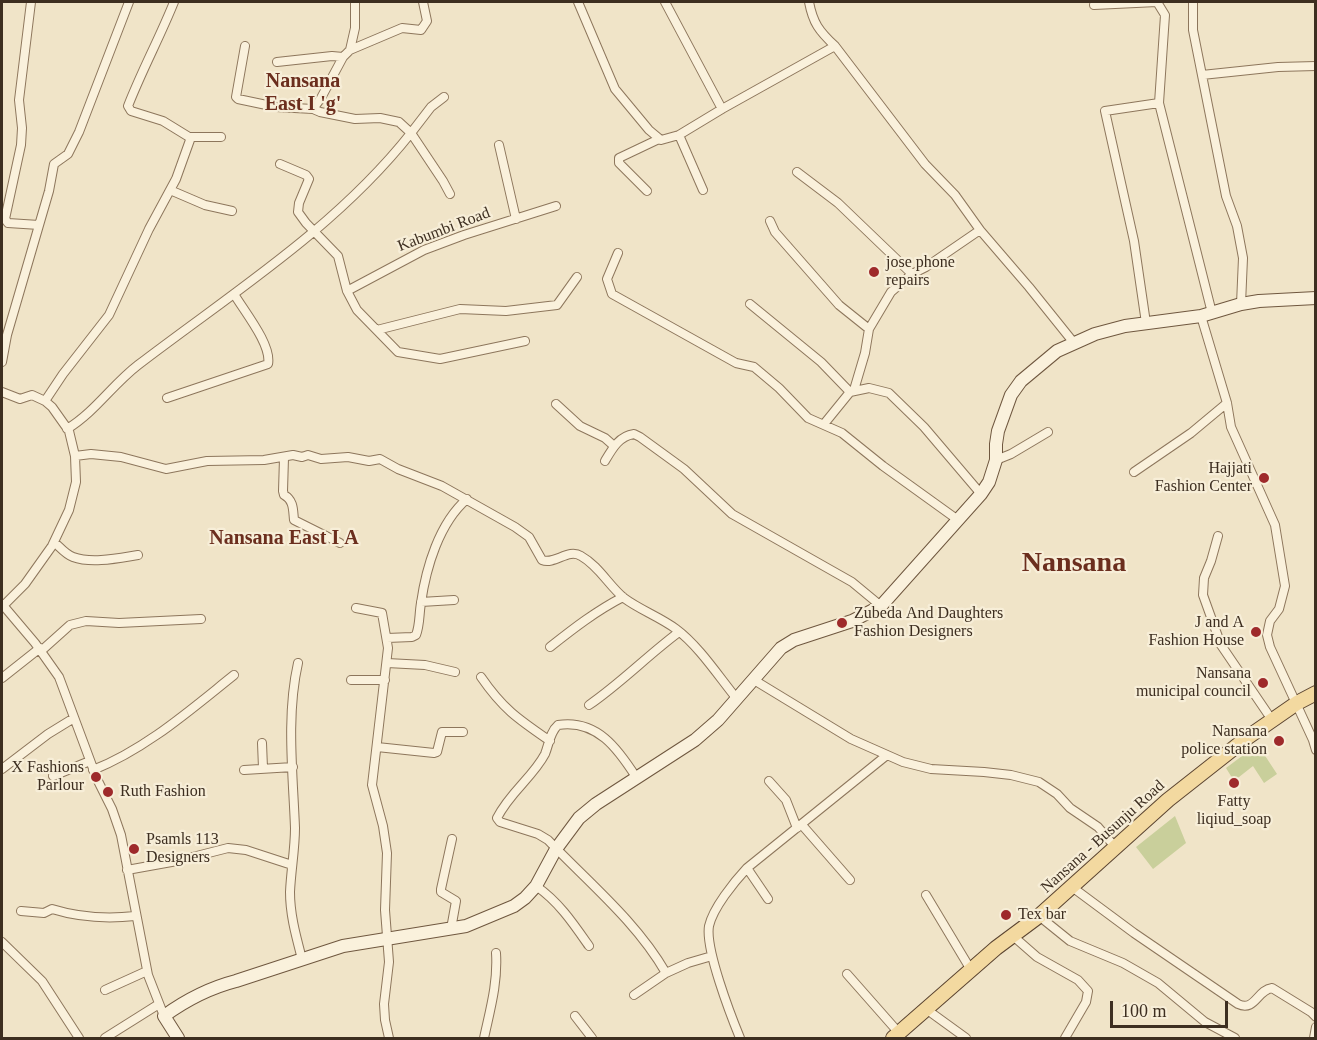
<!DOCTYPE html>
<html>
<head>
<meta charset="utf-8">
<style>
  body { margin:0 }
  #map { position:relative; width:1317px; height:1040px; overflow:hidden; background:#f0e4c8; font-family:Georgia,serif }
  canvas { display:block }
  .frame { position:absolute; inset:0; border:3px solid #3d2e20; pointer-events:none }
  .scale { position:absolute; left:1110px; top:1001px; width:118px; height:27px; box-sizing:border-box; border:3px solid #3d2e20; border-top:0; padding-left:8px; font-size:18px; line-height:21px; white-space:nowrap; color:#3d2e20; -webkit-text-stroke:4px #f7eed8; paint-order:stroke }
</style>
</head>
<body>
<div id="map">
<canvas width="1317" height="1040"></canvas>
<div class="frame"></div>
<div class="scale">100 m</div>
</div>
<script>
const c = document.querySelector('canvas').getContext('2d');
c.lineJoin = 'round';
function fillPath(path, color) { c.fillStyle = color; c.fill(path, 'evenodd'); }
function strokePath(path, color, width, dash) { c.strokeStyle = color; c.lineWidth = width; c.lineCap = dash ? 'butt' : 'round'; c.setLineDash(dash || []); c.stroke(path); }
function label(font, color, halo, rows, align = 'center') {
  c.font = font + ' Georgia,serif'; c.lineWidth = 4.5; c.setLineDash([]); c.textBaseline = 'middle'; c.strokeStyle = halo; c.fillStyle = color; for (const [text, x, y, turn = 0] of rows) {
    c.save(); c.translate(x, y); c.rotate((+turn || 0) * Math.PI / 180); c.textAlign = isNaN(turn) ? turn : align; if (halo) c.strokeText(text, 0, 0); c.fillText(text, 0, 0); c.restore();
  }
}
fillPath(new Path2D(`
  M1254,747l6,1 17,26 -13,9 -11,-17 -19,15 -8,-13z
  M1175,816l11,27 -33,26 -17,-22z`), '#c9cf9b');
const street = new Path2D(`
  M31,2l-12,98 3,28 -1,17 -16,74 3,4 31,2
  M578,2l37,87 34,41 12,10 18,-5 43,-26 113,-63
  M665,2l57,107
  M809,2c4,21 10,29 26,44l90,118 30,31 25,35 49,57 45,56
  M1193,2v28l33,166 11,30 6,32 -2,46
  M1094,5l63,-3 8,13 -6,88 53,210
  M350,50l52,-22 19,2 6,-9 -4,-19
  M277,62l55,-6 11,1
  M1202,75l76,-8 38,-1
  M444,97l-13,10 -20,26 32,48 7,13
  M313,109l8,-11 22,-41 7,-7 5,-22v-26
  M679,135l24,55
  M189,137h32
  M499,145l17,74
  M280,164l26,11 3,4 -10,24 -1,9 8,11 32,33 9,35 10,19 41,42 42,7 85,-18
  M797,172l41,31 74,71
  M170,190l35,15 27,6
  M647,191l-28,-28v-5l40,-19
  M770,221l5,11 64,73 30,24
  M618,253l-11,26 5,15 124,69 18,4 25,21 29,30 34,15 41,33 75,54
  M347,291l77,-41 40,-15 92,-29
  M750,304l71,58 29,30
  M1201,316l26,87 4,24 44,98 10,61 -6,23 -9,12 -3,14 3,12 43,93 3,10
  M1146,323l-12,-82 -29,-130 54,-8
  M377,330l83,-21 46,2 51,-6 20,-28
  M2,362l5,-27 42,-144 5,-27 14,-10 11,-22 50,-130
  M854,390l11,-37 4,-24 22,-37 21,-18 14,-7 54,-37
  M2,392l18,7 12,-4 13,6 7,6 17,24 6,25 1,26 -7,28 -17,36 -27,38 -22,22
  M167,398l101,-34c4,-19 -24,-53 -34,-70
  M45,401l18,-27 46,-59 40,-86 27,-50 14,-39 -1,-3 -26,-16 -32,-10 -3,-5c14,-36 32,-69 46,-104
  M556,404l24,22 25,12 9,8
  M824,424l26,-32 19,-4 20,5 35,34 57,67
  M67,429c28,-17 45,-44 71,-64 94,-72 198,-137 273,-232l-12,-11 -19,-4 -25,1 -35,-7 -7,-3 -37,-2 -38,-8 -2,-2 9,-51
  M75,456l16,-2 30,3 45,12 41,-8 57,-1 29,-5 9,2 6,-2 13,4 27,-2 21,4 11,-2 18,10 44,17 73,41 14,10 13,23c13,5 26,-12 39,-4 18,10 28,30 43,42 16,12 36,19 52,31 23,17 43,48 61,70
  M284,458l-1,33 1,4c10,5 9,16 10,25l46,23
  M996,460l15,-6 37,-22
  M605,461c7,-12 14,-25 29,-27l6,3 44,32 48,45 120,68 29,24
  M1134,472l57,-39 36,-30
  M1218,536l-7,25 -7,17 -1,17 18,50 51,75
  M54,542c6,5 11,12 19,15 19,7 46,1 65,-2
  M421,602l33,-2
  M2,604l33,39 24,34 38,102 15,30 9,26 27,140 16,41
  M356,608l26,5 6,35 -16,137 11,41 4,27 -2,57 4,52 -5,42 1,16 4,18
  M387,638l25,-1 4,-2c4,-10 3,-21 5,-32 5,-35 18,-80 46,-104
  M550,647c24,-19 46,-36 73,-50
  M41,651l29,-26 16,-4 33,2 82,-4
  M298,663c-12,53 -5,111 -3,165 0,21 -4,42 -5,64 0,23 6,44 12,67
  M387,663l38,2 30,7
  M481,677c22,32 37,42 69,64
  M2,678l38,-30
  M351,680h34
  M754,680l97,59 52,23 28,7 53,3 27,3 28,7 18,12 13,14 28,19 18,21
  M589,705c32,-22 59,-50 90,-73
  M262,743l1,25
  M377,747l57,6 3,-1 5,-20h21
  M2,769l46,-35 26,-16
  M93,770c53,-21 97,-60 141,-95
  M244,770l49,-3
  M53,776l37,-15
  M636,777c-18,-28 -39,-58 -78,-52 -8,7 -9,19 -13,29 -12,23 -35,38 -48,64l3,4 38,12 10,6c40,42 88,81 118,133l22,-10 24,-7
  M769,781l17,19 11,28
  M802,825l48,55
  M747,868l21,31
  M127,870l50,-9 51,-13 18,2 46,15
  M536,886c23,16 37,37 53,60
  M1072,887l62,46 104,71c17,8 19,-14 34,-16l39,24 5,5
  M926,895l45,75
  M21,911l23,2 8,-4c26,8 56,10 83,7
  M1039,916l31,25 53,22 35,20 47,39 30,16
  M451,929l5,-28 -15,-9v-3l11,-50
  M1013,936l24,21 41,23 10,11 -2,11 -21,36
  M2,942l40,39 37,57
  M847,974l52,59
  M105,990l42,-19
  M634,995l32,-22
  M926,1009l40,29
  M575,1016l17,22
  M105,1038l54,-34
  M484,1038c6,-28 14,-55 12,-85
  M740,1038c-9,-22 -35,-89 -31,-112 4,-18 25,-44 38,-58l140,-113
  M1314,1038l2,-11`);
const secondary = new Path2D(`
  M178,1038l-14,-22c22,-16 45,-28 72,-35l107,-35 123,-20 48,-20 11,-8 11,-12 20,-37 23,-31 17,-14 99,-64 23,-20 63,-72 13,-8 58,-19 29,-15 100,-112 8,-12 7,-22v-16l2,-13 13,-36 10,-14 36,-30 38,-17 30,-8 76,-10 40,-12 18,-3 57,-3`);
const primary = new Path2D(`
  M893,1038l103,-90 43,-32 129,-116 80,-63 49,-34 19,-10`);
strokePath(street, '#8d765c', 10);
strokePath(secondary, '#6f573f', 14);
strokePath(primary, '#5b4430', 16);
strokePath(street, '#faf1dc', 8);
strokePath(secondary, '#faf1dc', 12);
strokePath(primary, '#f3d9a0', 14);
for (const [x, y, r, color] of [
  [874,272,6,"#9e2a2b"],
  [1264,478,6,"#9e2a2b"],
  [842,623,6,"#9e2a2b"],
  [1256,632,6,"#9e2a2b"],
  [1263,683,6,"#9e2a2b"],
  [1279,741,6,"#9e2a2b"],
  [96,777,6,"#9e2a2b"],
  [1234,783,6,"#9e2a2b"],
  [108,792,6,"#9e2a2b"],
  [134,849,6,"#9e2a2b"],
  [1006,915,6,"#9e2a2b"]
]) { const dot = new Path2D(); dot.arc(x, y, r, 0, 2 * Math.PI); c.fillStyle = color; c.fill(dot); strokePath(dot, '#f7eed8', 2); }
label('16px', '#3d2e20', '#f7eed8', [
  ["Kabumbi Road",444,230,-21],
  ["Nansana - Busunju Road",1103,837,-42]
]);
label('16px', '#3d2e20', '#f7eed8', [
  ["jose phone",886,263],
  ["repairs",886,281],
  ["Hajjati",1252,469,"right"],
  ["Fashion Center",1252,487,"right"],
  ["Zubeda And Daughters",854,614],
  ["Fashion Designers",854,632],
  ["J and A",1244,623,"right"],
  ["Fashion House",1244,641,"right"],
  ["Nansana",1251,674,"right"],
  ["municipal council",1251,692,"right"],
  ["Nansana",1267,732,"right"],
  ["police station",1267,750,"right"],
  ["X Fashions",84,768,"right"],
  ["Parlour",84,786,"right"],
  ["Ruth Fashion",120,792],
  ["Fatty",1234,802,"center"],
  ["liqiud_soap",1234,820,"center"],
  ["Psamls 113",146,840],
  ["Designers",146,858],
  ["Tex bar",1018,915]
], 'left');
label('bold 20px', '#6b2e1e', '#f7eed8', [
  ["Nansana",303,82],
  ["East I 'g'",303,105],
  ["Nansana East I A",284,539]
]);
label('bold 28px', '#6b2e1e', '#f7eed8', [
  ["Nansana",1074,564]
]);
</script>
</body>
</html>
